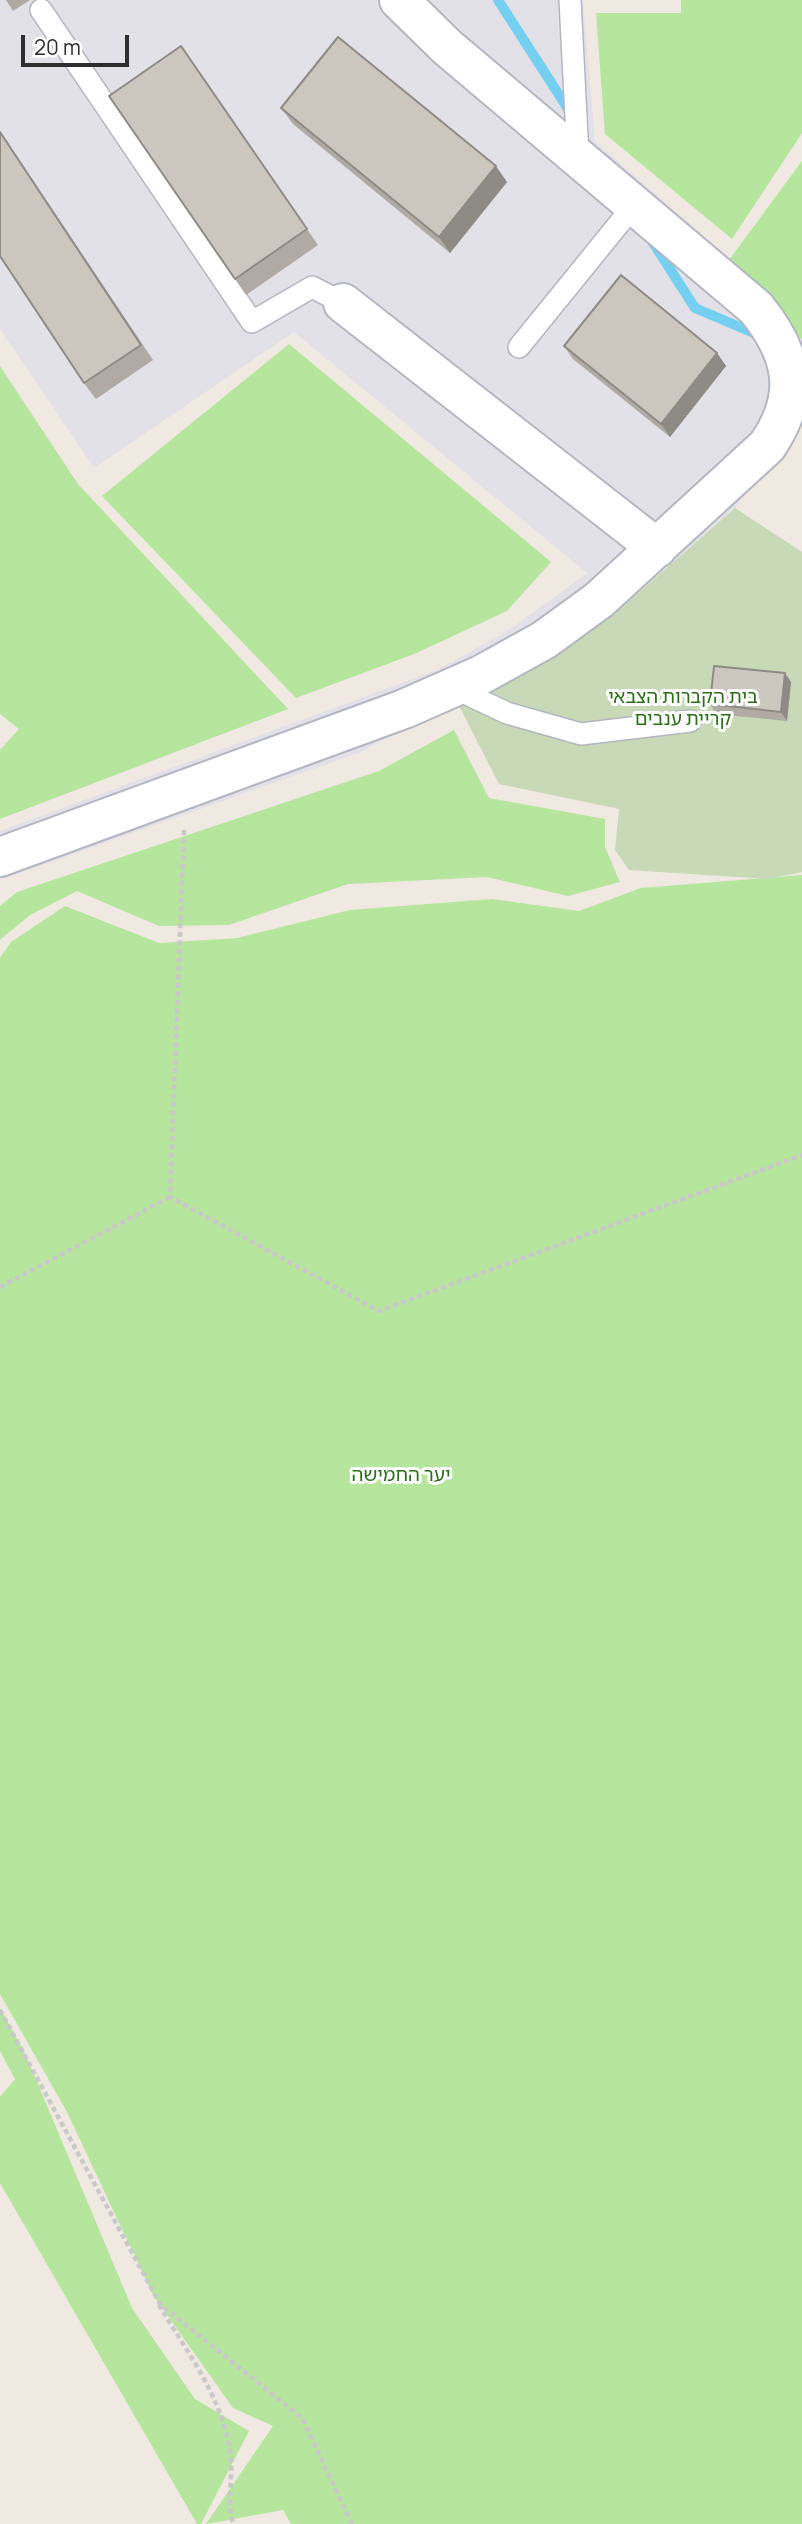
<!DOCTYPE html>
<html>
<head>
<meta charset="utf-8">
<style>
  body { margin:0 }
  #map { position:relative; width:802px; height:2524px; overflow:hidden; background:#efe9e1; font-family:Manrope,sans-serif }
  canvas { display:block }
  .scale { position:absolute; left:21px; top:35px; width:108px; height:32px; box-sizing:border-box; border:4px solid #2e2e2e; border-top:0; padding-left:9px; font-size:21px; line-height:24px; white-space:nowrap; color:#2e2e2e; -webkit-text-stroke:5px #fff; paint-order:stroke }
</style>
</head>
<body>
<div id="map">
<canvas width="802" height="2524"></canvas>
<div class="scale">20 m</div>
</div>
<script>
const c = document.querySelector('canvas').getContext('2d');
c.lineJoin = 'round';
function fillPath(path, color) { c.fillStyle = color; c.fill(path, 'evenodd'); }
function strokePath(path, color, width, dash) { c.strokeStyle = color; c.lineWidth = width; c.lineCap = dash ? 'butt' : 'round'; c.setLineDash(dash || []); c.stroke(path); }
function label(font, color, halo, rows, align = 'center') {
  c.font = font + ' Manrope,"Noto Sans Hebrew",sans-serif'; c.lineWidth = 6; c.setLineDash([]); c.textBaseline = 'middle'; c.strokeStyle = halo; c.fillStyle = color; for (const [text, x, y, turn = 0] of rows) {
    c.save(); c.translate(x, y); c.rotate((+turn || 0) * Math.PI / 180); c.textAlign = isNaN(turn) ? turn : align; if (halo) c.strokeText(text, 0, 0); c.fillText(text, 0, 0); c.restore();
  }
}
fillPath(new Path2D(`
  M0,0h583l12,141 207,182v100l-67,85 -114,100 -260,144 -361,128v-49l437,-161 72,-40 78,-57 -293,-241 -200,136 -94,-139z`), '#e3e1e8');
fillPath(new Path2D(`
  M681,0h121v133l-70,106 -127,-105 -9,-121h85z
  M802,161v178l-20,-13 -56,-62z
  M289,344l262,218 -44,49 -93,43 -118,44 -194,-202z
  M0,366l78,118 210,225 -288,110v-69l19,-21 -19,-15z
  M454,730l35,68 116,21v28l15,35 -52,14 -81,-19 -139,7 -119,41 -70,1 -82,-35 -47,24 -30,25v-34l17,-14 362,-121z
  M802,875v1649h-511l-8,-14 -77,14 67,-98 -40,-18 -80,-113 -86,-183 -67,-118v-1036l11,-16 54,-36 94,37 78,-5 113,-28 142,-11 87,12 62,-23z
  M0,2008l24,43 108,257 63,91 54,32 -48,93h-4l-197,-341v-86l15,-18 -15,-28z`), '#b6e59e');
fillPath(new Path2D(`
  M735,508l67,44v320l-34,7 -139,-9 -14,-20 4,-41 -120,-25 -43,-84 165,-92z`), '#c8d9b8');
strokePath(new Path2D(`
  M498,0l74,115
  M652,241l43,67 66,28`), '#75cff0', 10);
const service = new Path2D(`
  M570,0l8,156
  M41,10l211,312 60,-35 31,16
  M519,347l116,-143
  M454,688l53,25 74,21 109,-13`);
const minor = new Path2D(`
  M343,303l314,245
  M0,857l404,-148 75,-33 65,-36 55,-40 168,-154c35,-51 27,-91 -11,-138l-309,-261 -48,-47`);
strokePath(service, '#b4b7c1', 24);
strokePath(minor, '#b4b7c1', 42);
strokePath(new Path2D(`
  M184,830l-14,367 209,114 423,-156
  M0,1287l170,-90
  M0,2010l160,294 142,114 50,106
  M159,2305c26,44 60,88 70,139 6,26 -3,54 4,80`), '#c9c9c9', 4.5, [5, 3.5]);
strokePath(service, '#fff', 21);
strokePath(minor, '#fff', 38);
fillPath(new Path2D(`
  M6,0h24l-17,11z
  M181,46l137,199 -72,50 -137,-199z
  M281,108l226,74 -57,71 -157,-129z
  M0,131l153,229 -57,39 -12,-16z
  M564,346l153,7 9,13 -56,71 -97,-78z
  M785,673l6,9 -4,39 -71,-7 -6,-10z`), '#afaba4');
fillPath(new Path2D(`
  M496,166l11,16 -57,71 -11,-16z
  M717,353l9,13 -56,71 -9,-13z
  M785,673l6,9 -4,39 -6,-9z`), '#8e8b86');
const building = new Path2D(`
  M338,37l158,129 -57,71 -158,-129z
  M181,46l126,183 -72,50 -126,-183z
  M0,132l141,213 -57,38 -84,-127z
  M621,275l96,78 -56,71 -97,-78z
  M714,666l71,7 -4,39 -71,-8z`);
fillPath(building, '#cbc7bf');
strokePath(building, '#8e8b86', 2);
label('19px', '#2c6e1b', '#fff', [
  ["בית הקברות הצבאי",683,698],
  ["קריית ענבים",683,720],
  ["יער החמישה",401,1476]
]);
</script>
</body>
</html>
